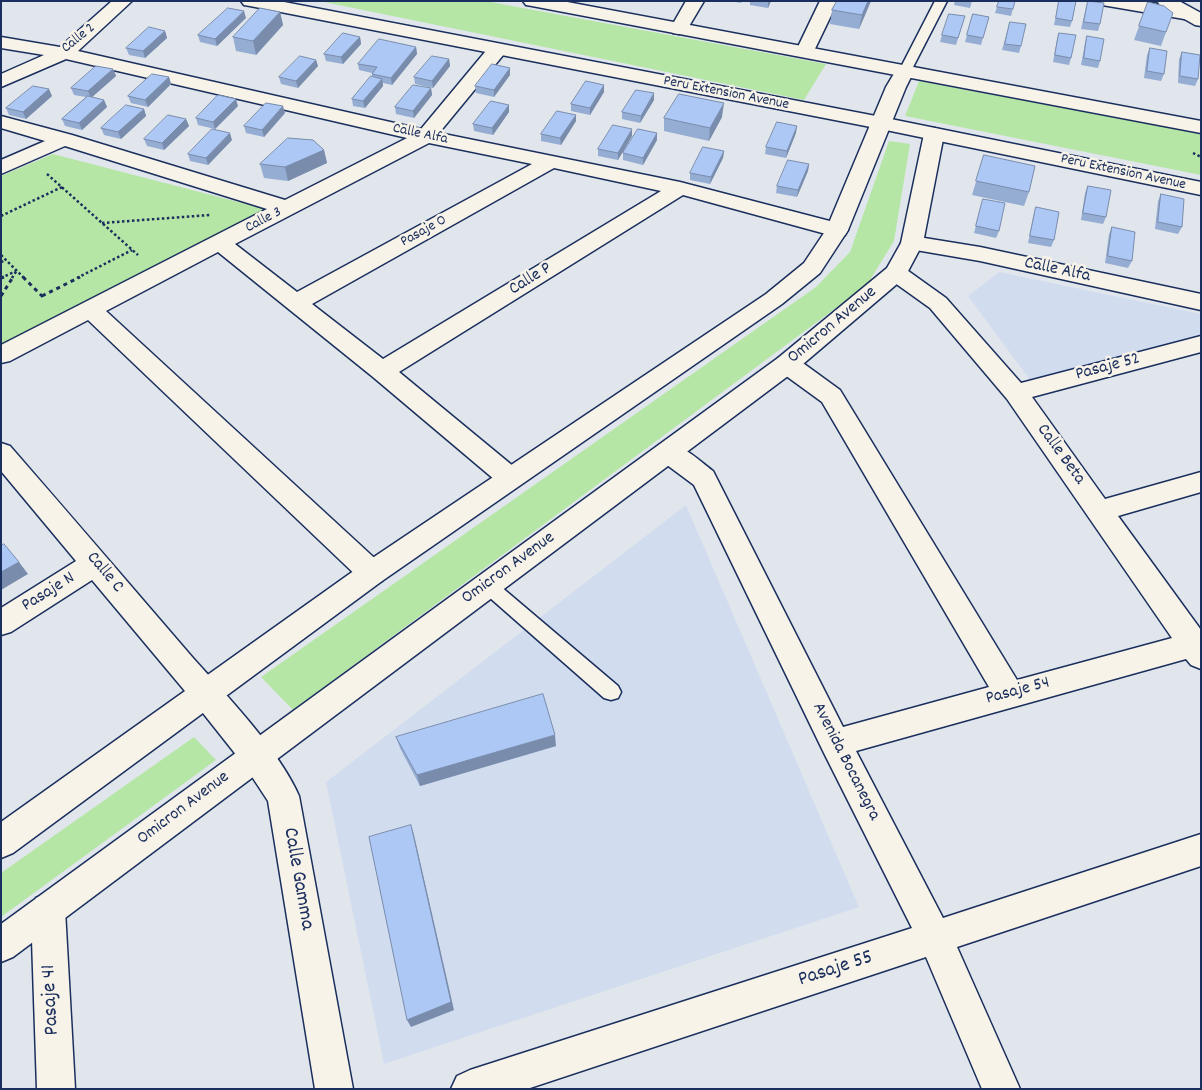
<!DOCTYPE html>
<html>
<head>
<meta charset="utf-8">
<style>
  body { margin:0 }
  #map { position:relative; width:1202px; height:1090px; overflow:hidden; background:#e1e6ec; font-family:Dekko,sans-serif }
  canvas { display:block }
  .frame { position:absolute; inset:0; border:2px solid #1b2f5e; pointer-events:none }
</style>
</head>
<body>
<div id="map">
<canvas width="1202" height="1090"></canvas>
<div class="frame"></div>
</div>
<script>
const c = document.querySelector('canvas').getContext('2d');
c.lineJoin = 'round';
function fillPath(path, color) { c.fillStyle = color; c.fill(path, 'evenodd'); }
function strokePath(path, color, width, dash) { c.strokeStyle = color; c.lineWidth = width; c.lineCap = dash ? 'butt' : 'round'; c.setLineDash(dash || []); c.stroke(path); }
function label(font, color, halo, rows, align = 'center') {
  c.font = font + ' Dekko,sans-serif'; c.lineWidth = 5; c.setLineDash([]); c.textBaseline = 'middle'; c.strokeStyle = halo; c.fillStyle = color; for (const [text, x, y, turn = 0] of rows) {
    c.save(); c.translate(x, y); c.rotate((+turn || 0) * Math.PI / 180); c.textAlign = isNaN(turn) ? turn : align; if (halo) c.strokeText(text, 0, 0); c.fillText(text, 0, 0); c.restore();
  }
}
fillPath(new Path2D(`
  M999,272l202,42v22l-171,44 -62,-84z
  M686,505l173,402 -475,157 -58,-282z`), '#d1ddef');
fillPath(new Path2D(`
  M319,1h166l341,63 -22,36z
  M919,81l282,53v41l-296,-59z
  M889,141l21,3 -16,97 -27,44 -574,425 -32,-33 555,-390 34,-35z
  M53,154l220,57 -272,141v-176z
  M194,737l22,23 -215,157v-44z`), '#b6e6a5');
const service = new Path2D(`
  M935,1h12l-36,70 -2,3h-8l-2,-3z
  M487,578l6,2 125,106 3,6 -3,6 -7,2 -7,-2 -123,-108 -3,-5 3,-5z`);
const minor = new Path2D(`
  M112,1h20l-54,50 343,78 69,-83 7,-2 7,2 2,4 -2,4 -65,79 241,49 165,43 3,5 -3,5 -8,2 -154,-42 -284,177 120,99 4,7 -4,7 -9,3 -9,-3 -128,-108 -155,-125 -112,59 276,254 4,8 -4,8 -10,3 -10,-3 -274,-261 -78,41 -9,2v-18l266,-136 -202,-63 -64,28v-14l44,-19 -44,-13v-12l71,19 213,65 122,-62 -341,-79 -65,28v-13l43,-19 -43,-7v-11l59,10zM429,143l103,21 -235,128 -62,-48zM554,168l107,23 -278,168 -71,-55z
  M686,1h18l-19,32 -6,1 -6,-1 -3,-4z
  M820,1h18l-26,54 -7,2 -7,-2 -2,-4z
  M1099,1h42l49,9 6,1 3,4 -3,4 -6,1 -82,-14 -6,-1z
  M912,236l68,11 221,47v16l-221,-49 -76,-13 -3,-5 3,-5z
  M896,266l8,2 42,30 75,85 180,-47v16l-169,45 73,102 96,-27v20l-83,24 83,114v39l-10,-4 -5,-6 -330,92 87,167 258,-84v32l-244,81 63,142h-38l-56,-132 -399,132h-76l6,-13 13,-6 442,-142 -88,-175 -130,-268 -35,-26 -4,-7 4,-7c20,-6 39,15 54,26l130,256 146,-40 -167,-285 -44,-32 -3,-6 3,-6 9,-3 9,3 44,32 177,290 155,-42 -165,-239 -77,-91 -42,-30 -3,-5 3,-5z
  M1,443l9,3c62,71 122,141 183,212 34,38 86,92 106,138l54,293h-38l-47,-288 -23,-35 -50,-63 -103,-123 -81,52 -10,3v-27l75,-47 -75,-90z
  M48,893l12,5 5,12 10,179h-38l-6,-179 5,-12z`);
const tertiary = new Path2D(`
  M905,65l7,2 2,4 -8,16 -58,143 -28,43 -38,31 -400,277 -369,272 -12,5v-36l361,-257 404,-271 38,-31 22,-33 60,-143 12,-20z
  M934,128l7,2 3,4 -21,109 -16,30 -3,5 -108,92 -783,587 -12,5v-38l777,-566 109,-90 14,-25 23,-109 3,-4z`);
const secondary = new Path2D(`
  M1157,1h22l22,12v13l-6,-1 -35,-20z`);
const primary = new Path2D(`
  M241,1h38l602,116 320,65v13l-320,-66 -631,-123 -6,-1z
  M523,1h39l639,120v12l-669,-127 -6,-1z`);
strokePath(service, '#1b2f5e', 3);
strokePath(minor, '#1b2f5e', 3);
strokePath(tertiary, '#1b2f5e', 3);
strokePath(secondary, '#1b2f5e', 3);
strokePath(primary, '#1b2f5e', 3);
strokePath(new Path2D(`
  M1193,153l8,4
  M47,174l91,81
  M1,216l61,-29
  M102,223l108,-8
  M1,255l23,23
  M1,262l5,-2
  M1,278l15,-7
  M12,278l5,-8
  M77,278l55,-28`), '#1b2f5e', 2.5, [2.5, 2.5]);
strokePath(new Path2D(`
  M23,277l20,20
  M1,278l3,-1
  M1,296l12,-19
  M42,296l38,-19`), '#1b2f5e', 3, [4, 4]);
fillPath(service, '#f7f3e8');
fillPath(minor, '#f7f3e8');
fillPath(tertiary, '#f7f3e8');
fillPath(secondary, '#f7f3e8');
fillPath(primary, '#f7f3e8');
fillPath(new Path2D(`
  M730,1h12l-1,2z
  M750,1h21l-3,7 -18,-3z
  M837,1h34l-12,28 -29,-5 2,-14z
  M955,1h17l-2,7 -16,-3z
  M999,1h16l-4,15 -16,-3z
  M1059,1h17l-4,20 -2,6 -16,-2z
  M1088,1l12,23 -2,7 -17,-2 5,-21z
  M1148,2l18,30 -5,14 -27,-6z
  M280,12l3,13 -27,30 -20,-4 -3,-14z
  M973,14l16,3 -8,28 -16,-3z
  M965,16l-9,29 -16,-3 2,-7z
  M246,18l-29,28 -17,-4 -2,-7z
  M1010,22l11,24 -2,7 -17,-3z
  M165,31l2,7 -22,20 -16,-3 -3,-7z
  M1059,33l12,25 -2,7 -16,-3 4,-22z
  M1087,36l13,25 -2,7 -17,-3 4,-22z
  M360,37l1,7 -18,20 -17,-3 -2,-7z
  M416,47l1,7 -25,31 -9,-2v3l-18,22 -12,-2 -1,-7 20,-22v-4l-13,-3 -1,-6z
  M1150,48l14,26 -3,7 -17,-3 3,-23z
  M1182,52l16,27 -3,7 -17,-3 1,-24z
  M449,59l1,7 -17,22 -18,-4 -1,-7z
  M316,60l2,6 -20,22 -17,-4 -2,-7z
  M510,68v7l-16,22 -18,-4 -1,-7z
  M113,69l3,7 -24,21 12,3 3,7 -25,23 -17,-4 -3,-7 24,-22 -12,-2 -3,-7z
  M169,77l2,7 -23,23 -17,-4 -3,-7z
  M604,85v7l-14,23 -19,-4v-7z
  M431,88l1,7 -18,23 -18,-4 -1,-7z
  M52,96l-26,23 -17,-4 -3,-7z
  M654,100l-14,23 -18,-4v-7z
  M509,105v7l-16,23 -19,-4 -1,-7z
  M238,106l-23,23 -17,-4 -2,-7z
  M144,109l2,7 -25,23 -17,-4 -3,-7z
  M285,113l-21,24 -18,-4 -2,-7z
  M576,115v6l-15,24 -20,-4v-7z
  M722,117l-13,24 -45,-10v-13z
  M186,119l3,7 -25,24 -17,-4 -3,-7z
  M796,133l-10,25 -21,-4 1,-7z
  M632,136l-14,24 -20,-4v-7z
  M232,140l-24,25 -18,-4 -2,-7z
  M657,140l-14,25 -20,-5v-7z
  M324,150l3,13 -39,18 -24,-3 -4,-14z
  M724,151l-1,7 -13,26 -20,-4v-7z
  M984,155l45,37 -5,14 -52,-11z
  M809,164l-1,7 -11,26 -21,-4 1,-7z
  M1088,186l18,31 -3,7 -22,-4 4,-27z
  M1161,194l21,33 -4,7 -23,-5 3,-28z
  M981,206l18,25 -3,7 -22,-5z
  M1036,207l18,33 -3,7 -23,-4 6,-29z
  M1112,227l20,34 -4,7 -23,-5 4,-29z
  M396,737l160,9 -136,40 -20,-38z`), '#95acd3');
fillPath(new Path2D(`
  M768,1h3l-3,7z
  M868,1h3l-12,28 3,-14z
  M244,11l2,7 -29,28 -2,-7z
  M280,12l3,13 -27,30 -3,-14z
  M165,31l2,7 -22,20 -2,-7z
  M360,37l1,7 -18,20 -2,-7z
  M416,47l1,7 -25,31 -1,-7z
  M449,59l1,7 -17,22 -1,-7z
  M316,60l2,6 -20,22 -2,-7z
  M510,68v7l-16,22v-7z
  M113,69l3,7 -25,22 -3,-7z
  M169,77l2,7 -23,23 -3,-7z
  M382,79l1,7 -18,22 -2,-7z
  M604,85v7l-14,23v-7z
  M431,88l1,7 -18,23 -1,-7z
  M49,89l3,7 -26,23 -3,-7z
  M654,93v7l-14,23 1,-7z
  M236,99l2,7 -23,23 -2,-7z
  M104,100l3,7 -25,23 -3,-7z
  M724,103l-2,14 -13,24 1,-13z
  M509,105v7l-16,23 -1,-7z
  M283,106l2,7 -21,24 -2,-7z
  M144,109l2,7 -25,23 -3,-7z
  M576,115v6l-15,24 -1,-7z
  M186,119l3,7 -25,24 -2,-7z
  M797,126l-1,7 -10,25 1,-7z
  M632,129v7l-14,24v-7z
  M230,133l2,7 -24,25 -2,-7z
  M657,133v7l-14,25v-7z
  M324,150l3,13 -39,18 -3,-14z
  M724,151l-1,7 -13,26 1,-7z
  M809,164l-1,7 -11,26 1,-7z
  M19,562l9,12 -27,16v-18z
  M555,735l1,11 -136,40 -3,-11z
  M411,825l3,10 40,175 -43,17 -4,-7z`), '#798cac');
const building = new Path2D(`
  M837,1h31l-6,14 -30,-5z
  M999,1h16l-2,8 -16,-2z
  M1059,1h17l-4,20 -16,-3z
  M1088,1l16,2 -4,21 -16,-2z
  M1148,2l16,4 9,7 -7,19 -27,-6z
  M228,8l16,3 -29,28 -17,-4z
  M260,8l20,4 -27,29 -20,-4z
  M949,14l16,2 -7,22 -16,-3z
  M973,14l16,3 -6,21 -16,-3z
  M1010,22l16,2 -5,22 -16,-2z
  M149,27l16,4 -22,20 -17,-3z
  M343,33l17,4 -19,20 -17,-3z
  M1059,33l17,2 -5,23 -16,-3z
  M1087,36l17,3 -4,22 -16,-3z
  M379,39l37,8 -25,31 -19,-4 5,-7 -19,-3z
  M1150,48l17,3 -3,23 -17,-3z
  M1182,52l18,3 -2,24 -18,-3z
  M300,56l16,4 -20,21 -17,-4z
  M432,56l17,3 -17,22 -18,-4z
  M492,64l18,4 -16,22 -19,-4z
  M96,66l17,3 -25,22 -17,-3z
  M152,74l17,3 -24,23 -17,-4z
  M371,76l11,3 -19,22 -11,-2z
  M586,81l18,4 -14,23 -19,-4z
  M413,85l18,3 -18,23 -18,-4z
  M33,86l16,3 -26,23 -17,-4z
  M636,90l18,3 -13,23 -19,-4z
  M679,94l45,9 -14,25 -46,-10z
  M218,95l18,4 -23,23 -17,-4z
  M88,96l16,4 -25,23 -17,-4z
  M491,101l18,4 -17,23 -19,-4z
  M266,103l17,3 -21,24 -18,-4z
  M126,105l18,4 -26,23 -17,-4z
  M557,111l19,4 -16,23 -19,-4z
  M168,115l18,4 -24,24 -18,-4z
  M777,122l20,4 -10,25 -21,-4z
  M613,125l19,4 -14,24 -20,-4z
  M212,129l18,4 -24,25 -18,-4z
  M638,129l19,4 -14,25 -20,-5z
  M288,138l25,2 11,10 -39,17 -25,-3z
  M703,147l21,4 -13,26 -21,-4z
  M984,155l51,11 -6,26 -53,-11z
  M788,160l21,4 -11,26 -21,-4z
  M1088,186l23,4 -5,27 -23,-4z
  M1161,194l23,5 -2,28 -24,-5z
  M983,199l22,4 -6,28 -23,-5z
  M1036,207l23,5 -5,28 -24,-4z
  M1112,227l23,5 -3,29 -24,-5z
  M4,544l15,18 -18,10v-26z
  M543,694l12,41 -138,40 -21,-38z
  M411,825l40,177 -44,18 -38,-183z`);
fillPath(building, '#adc8f5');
strokePath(building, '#798cac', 1);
label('15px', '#1b2f5e', '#f7f3e8', [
  ["Calle 2",79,39,-39],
  ["Peru Extension Avenue",726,94,11],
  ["Calle Alfa",420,135,12],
  ["Peru Extension Avenue",1123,173,12],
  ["Calle 3",264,221,-28],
  ["Pasaje O",424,232,-29]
]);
label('18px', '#1b2f5e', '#f7f3e8', [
  ["Calle Alfa",1057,271,12],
  ["Calle P",531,280,-32],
  ["Omicron Avenue",833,326,-40],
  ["Pasaje 52",1108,368,-15],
  ["Calle Beta",1060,455,54],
  ["Omicron Avenue",509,569,-36],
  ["Calle C",104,573,50],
  ["Pasaje N",49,593,-32],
  ["Pasaje 54",1018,692,-15],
  ["Avenida Bocanegra",845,762,63],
  ["Omicron Avenue",184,809,-37]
]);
label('21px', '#1b2f5e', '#f7f3e8', [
  ["Calle Gamma",297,879,80],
  ["Pasaje 55",836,970,-18],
  ["Pasaje 41",52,1000,-93]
]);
</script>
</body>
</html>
